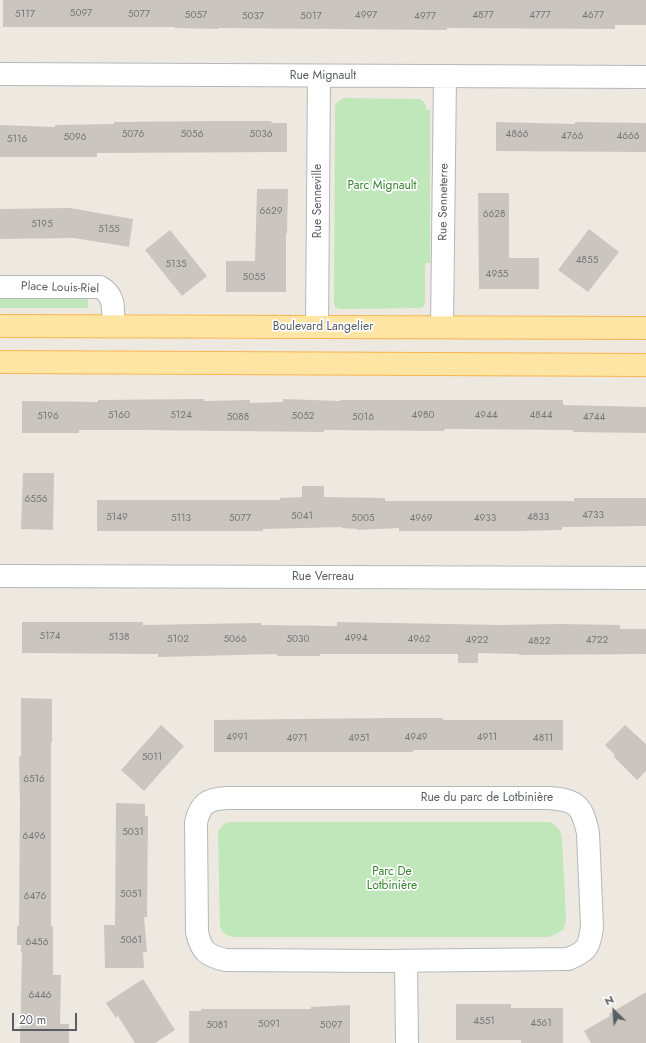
<!DOCTYPE html>
<html>
<head>
<meta charset="utf-8">
<style>
  body { margin:0 }
  #map { position:relative; width:646px; height:1043px; overflow:hidden; background:#ede9e0; font-family:Jost,sans-serif }
  canvas { display:block }
  .north { position:absolute; left:594px; top:991px; width:40px; height:40px; -webkit-text-stroke:3px #fff; paint-order:stroke; rotate:335deg; font-size:11px; font-weight:700; line-height:16px; text-align:center; color:#595e62 }
  .north::after { content:''; display:block; margin:auto; width:14px; height:18px; background:#595e62; clip-path:polygon(50% 0,100% 100%,50% 72%,0 100%) }
  .scale { position:absolute; left:12px; top:1013px; width:65px; height:18px; box-sizing:border-box; border:2px solid #595e62; border-top:0; padding-left:5px; font-size:12px; line-height:14px; white-space:nowrap; color:#595e62; -webkit-text-stroke:3px #fff; paint-order:stroke }
</style>
</head>
<body>
<div id="map">
<canvas width="646" height="1043"></canvas>
<div class="north">N</div>
<div class="scale">20 m</div>
</div>
<script>
const c = document.querySelector('canvas').getContext('2d');
c.lineJoin = 'round';
function fillPath(path, color) { c.fillStyle = color; c.fill(path, 'evenodd'); }
function strokePath(path, color, width, dash) { c.strokeStyle = color; c.lineWidth = width; c.lineCap = dash ? 'butt' : 'round'; c.setLineDash(dash || []); c.stroke(path); }
function label(font, color, halo, rows, align = 'center') {
  c.font = font + ' Jost,sans-serif'; c.lineWidth = 3.5; c.setLineDash([]); c.textBaseline = 'middle'; c.strokeStyle = halo; c.fillStyle = color; for (const [text, x, y, turn = 0] of rows) {
    c.save(); c.translate(x, y); c.rotate((+turn || 0) * Math.PI / 180); c.textAlign = isNaN(turn) ? turn : align; if (halo) c.strokeText(text, 0, 0); c.fillText(text, 0, 0); c.restore();
  }
}
fillPath(new Path2D(`
  M344,98l76,1c5,3 6,5 6,11h4v153h-5v39l-1,4 -3,2 -81,1 -5,-2 -1,-3 1,-198 1,-3z
  M0,298h88v10h-88z
  M230,822h320c8,5 11,8 12,17l4,80 -2,10 -6,4 -9,4h-316c-7,-1 -10,-4 -13,-10l-2,-94c3,-7 5,-9 12,-11z`), '#c0e7ba');
fillPath(new Path2D(`
  M3,0h643v25h-31v4l-168,-1v2l-228,-2v1l-44,-1v-1h-172z
  M215,121h56l1,2h15v29l-190,1v4h-97v-32l55,2v-2l59,-1v-2z
  M496,122l79,2v-2l71,1v29l-150,-1z
  M257,189h31l-1,44h-1v59h-60v-31h29z
  M478,193h31v65h30v31h-60z
  M70,208l63,11 -4,28 -55,-9 -74,1v-30z
  M589,229l30,23 -31,40 -30,-22z
  M170,230l37,46 -25,20 -37,-46z
  M204,399v2l46,-1v3l33,-1v-3l57,2 1,-1h222v5l83,2v26l-73,-1v-2l-118,-1h-11l1,2 -121,-1v2l-182,-2h-63v3h-57v-32l76,1v-2z
  M23,473h31l-1,57 -32,-1z
  M302,486h22v11l61,1v3h189v-3h72v28l-84,1v3l-42,1h-121v-3l-41,2 -1,-1 -15,-1v-1l-79,2v2h-166v-31h183v-2l22,-1z
  M22,622h121v3l118,-2v2l76,1v-4l164,3 60,-1 59,1v4h26v25l-127,1v-1l-41,-1v10h-20v-9h-138v2h-43v-2l-119,3v-3l-136,-1z
  M21,698l31,1v43h-1v184h2v49h8l-1,49h9v19h-49l2,-91h-1v-7h-4v-19h2l1,-124 -1,-45 2,-1z
  M390,718h53v2h120v30h-150v2h-199v-32z
  M161,725l23,21 -40,45 -23,-21z
  M625,725l21,19v27l-9,9 -24,-24 2,-1 -10,-10z
  M116,803l29,1v12h3l-1,101h-3l3,35h-4l1,16h-39l-1,-43h11z
  M143,979l32,51 -20,13h-20l-17,-27 -2,2 -10,-15z
  M646,992v51h-55l-7,-12 26,-15 -1,-2z
  M456,1004h55v4h52v35h-42v-3h-65z
  M350,1005v38h-161v-32h12v-2h110v-2z`), '#cac5bf');
const minor = new Path2D(`
  M0,74l646,3
  M0,287h100c16,9 13,23 13,38
  M317,327l2,-251
  M442,327l3,-251
  M0,576l646,2
  M227,798h321c29,2 34,7 40,35l4,94c-3,20 -4,24 -24,32l-185,2 -157,-1c-19,-4 -25,-9 -29,-28l-1,-109c4,-20 12,-24 31,-25z
  M406,961l1,82`);
const major = new Path2D(`
  M0,326l646,2
  M0,362l646,3`);
strokePath(minor, '#b3b8bc', 24);
strokePath(major, '#fab44c', 24);
strokePath(minor, '#fff', 22);
strokePath(major, '#ffe5a3', 22);
label('10px', '#757879', null, [
  ["5097",81,14],
  ["5117",25,15],
  ["5077",139,15],
  ["5057",196,16],
  ["4997",366,16],
  ["4877",483,16],
  ["4777",540,16],
  ["4677",593,16],
  ["5037",253,17],
  ["5017",311,17],
  ["4977",425,17],
  ["5076",133,135],
  ["5056",192,135],
  ["5036",261,135],
  ["4866",517,135],
  ["4766",572,137],
  ["4666",628,137],
  ["5096",75,138],
  ["5116",17,140],
  ["6629",271,212],
  ["6628",494,215],
  ["5195",42,225],
  ["5155",109,230],
  ["4855",587,261],
  ["5135",176,265],
  ["4955",497,275],
  ["5055",254,278],
  ["5160",119,416],
  ["5124",181,416],
  ["4980",423,416],
  ["4944",486,416],
  ["4844",541,416],
  ["5196",48,417],
  ["5052",303,417],
  ["5088",238,418],
  ["5016",363,418],
  ["4744",594,418],
  ["6556",36,500],
  ["4733",593,516],
  ["5041",302,517],
  ["5149",117,518],
  ["4833",538,518],
  ["5113",181,519],
  ["5077",240,519],
  ["5005",363,519],
  ["4969",421,519],
  ["4933",485,519],
  ["5174",50,637],
  ["5138",119,638],
  ["4994",356,639],
  ["5102",178,640],
  ["5066",235,640],
  ["5030",298,640],
  ["4962",419,640],
  ["4922",477,641],
  ["4722",597,641],
  ["4822",539,642],
  ["4991",237,738],
  ["4949",416,738],
  ["4911",487,738],
  ["4971",297,739],
  ["4951",359,739],
  ["4811",543,739],
  ["5011",152,758],
  ["6516",34,780],
  ["5031",133,833],
  ["6496",34,837],
  ["5051",131,895],
  ["6476",35,897],
  ["5061",131,941],
  ["6456",37,943],
  ["6446",40,996],
  ["4551",484,1022],
  ["4561",541,1024],
  ["5091",269,1025],
  ["5081",217,1026],
  ["5097",331,1026]
]);
label('12px', '#595e62', '#fff', [
  ["Rue Mignault",323,76],
  ["Rue Senneville",318,201,-90],
  ["Rue Senneterre",444,202,-89],
  ["Place Louis-Riel",60,288,2],
  ["Boulevard Langelier",323,327],
  ["Rue Verreau",323,577],
  ["Rue du parc de Lotbinière",487,798]
]);
label('12px', '#35842e', '#fff', [
  ["Parc Mignault",382,186],
  ["Parc De",392,872],
  ["Lotbinière",392,886]
]);
</script>
</body>
</html>
